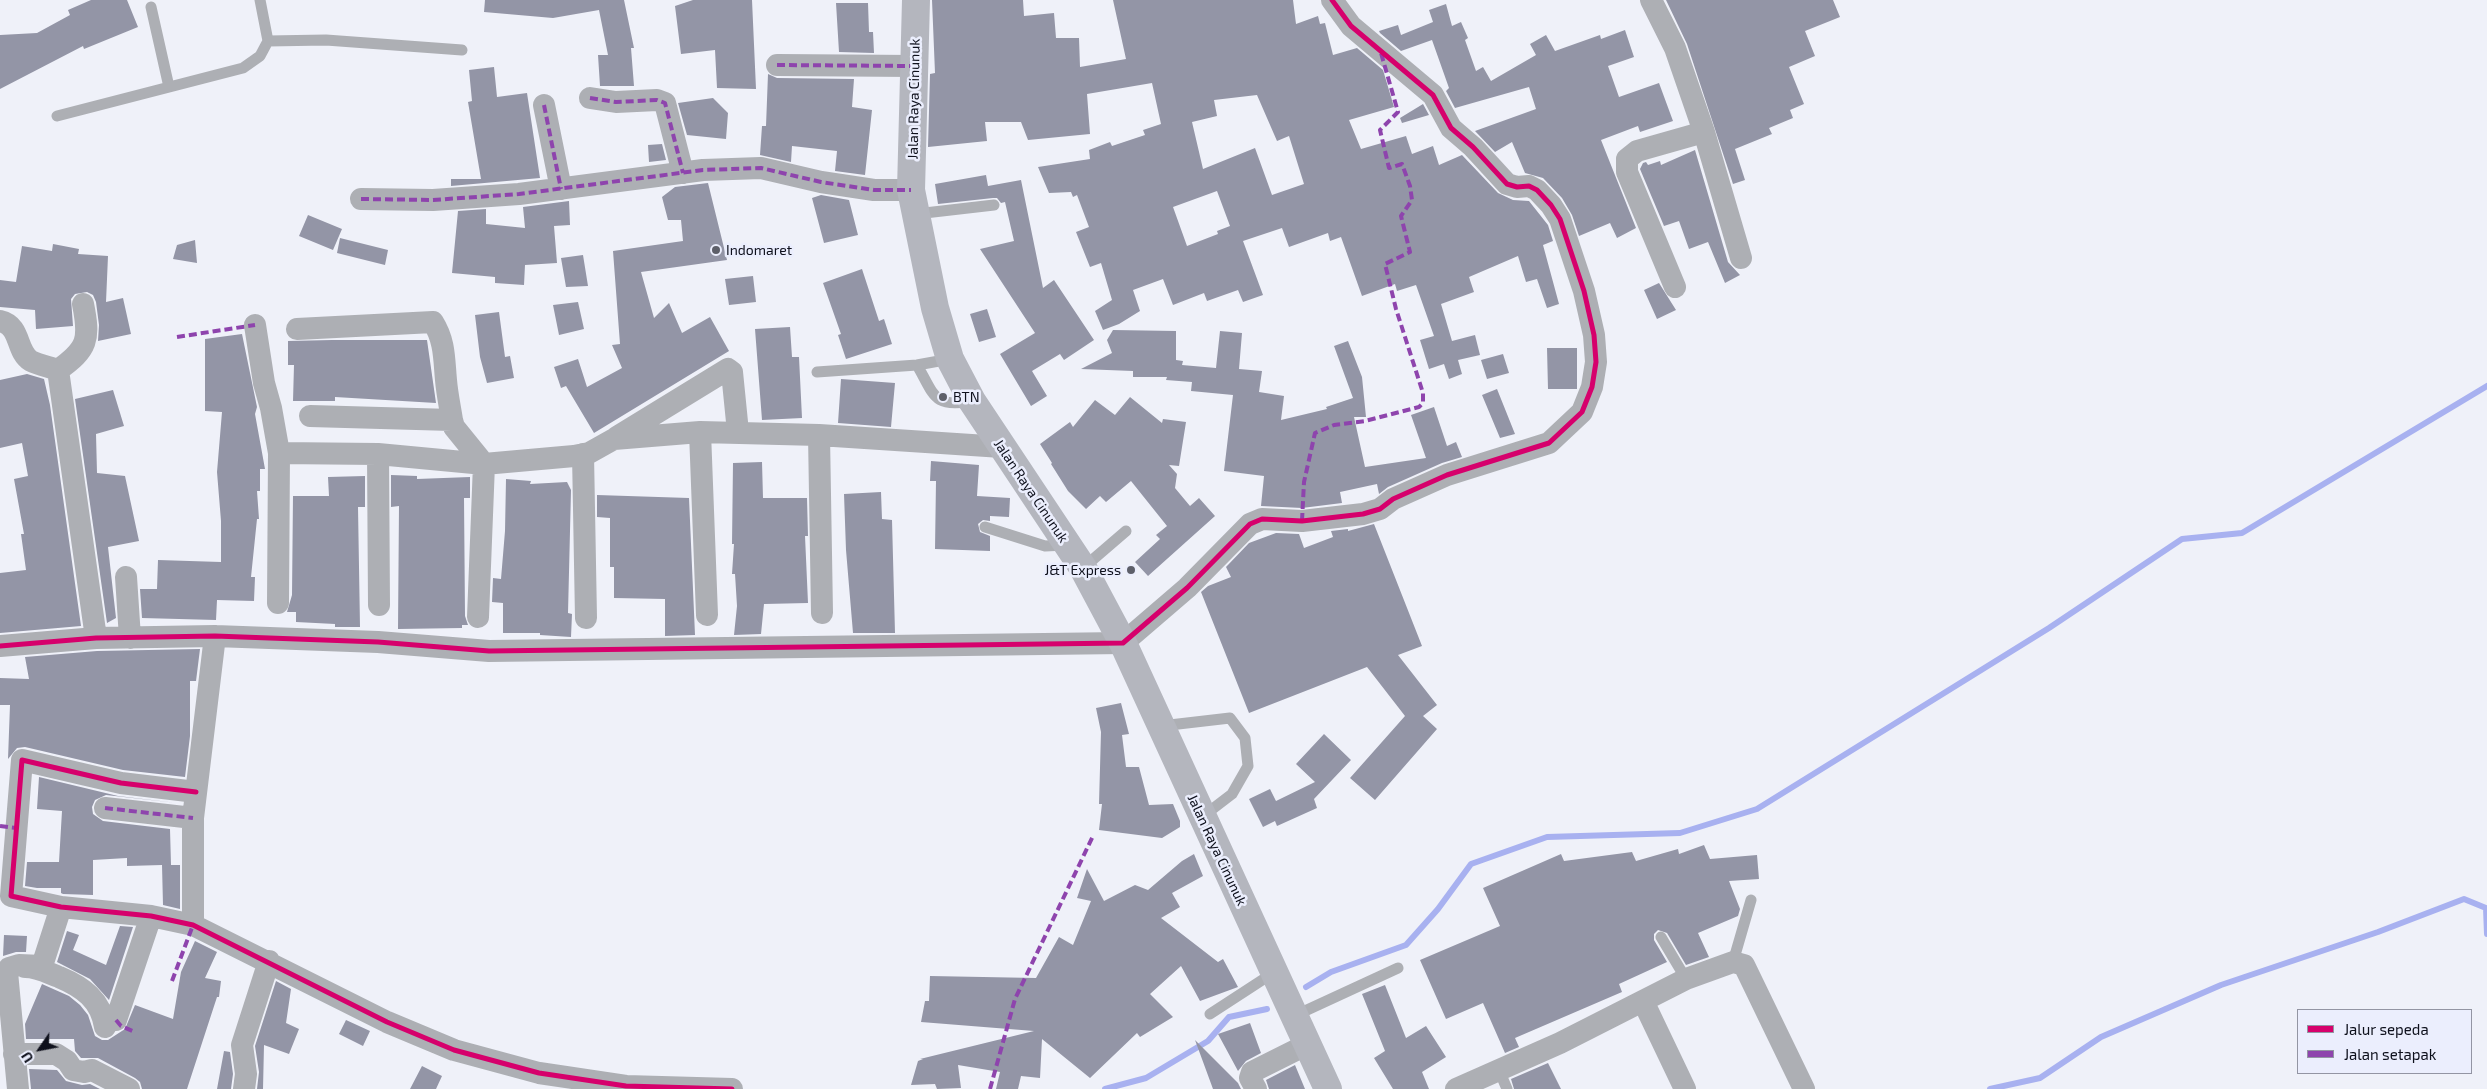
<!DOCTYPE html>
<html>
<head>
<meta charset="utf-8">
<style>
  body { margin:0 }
  #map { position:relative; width:2487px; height:1089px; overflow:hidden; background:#eff1f9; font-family:"Exo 2",sans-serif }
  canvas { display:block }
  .legend { position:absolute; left:2297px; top:1009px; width:175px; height:65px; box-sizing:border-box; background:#ebeefd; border:1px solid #9395a3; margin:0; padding:6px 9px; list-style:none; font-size:15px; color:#0e101c }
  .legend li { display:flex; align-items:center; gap:10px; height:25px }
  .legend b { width:25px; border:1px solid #9395a3 }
  .north { position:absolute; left:15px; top:1024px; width:50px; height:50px; -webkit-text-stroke:4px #ebeefd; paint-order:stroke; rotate:237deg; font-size:14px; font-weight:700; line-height:20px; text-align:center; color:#0e101c }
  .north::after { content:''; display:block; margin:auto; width:18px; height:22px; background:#0e101c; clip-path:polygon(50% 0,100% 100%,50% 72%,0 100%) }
</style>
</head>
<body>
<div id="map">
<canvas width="2487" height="1089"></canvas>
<ul class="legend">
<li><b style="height:6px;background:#d6006c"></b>Jalur sepeda</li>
<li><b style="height:6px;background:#8e44ad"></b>Jalan setapak</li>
</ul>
<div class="north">U</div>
</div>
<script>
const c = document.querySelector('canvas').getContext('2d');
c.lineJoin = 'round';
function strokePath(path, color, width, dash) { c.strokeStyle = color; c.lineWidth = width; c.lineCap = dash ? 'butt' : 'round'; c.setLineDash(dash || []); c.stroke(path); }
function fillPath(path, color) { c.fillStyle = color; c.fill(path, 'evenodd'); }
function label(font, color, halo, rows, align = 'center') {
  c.font = font + ' "Exo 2",sans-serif'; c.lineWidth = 5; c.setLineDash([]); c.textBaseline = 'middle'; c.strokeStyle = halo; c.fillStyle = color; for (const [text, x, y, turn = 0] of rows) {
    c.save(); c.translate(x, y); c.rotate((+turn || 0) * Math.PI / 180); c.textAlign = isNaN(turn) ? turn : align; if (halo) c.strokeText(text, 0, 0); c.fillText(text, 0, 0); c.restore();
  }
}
strokePath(new Path2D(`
  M1306,987l25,-15 75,-27 32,-36 33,-45 76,-27 133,-4 77,-24 292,-181 133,-89 60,-6 245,-147
  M1105,1089l41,-11 62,-37 21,-24 38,-8
  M1990,1089l50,-11 61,-41 120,-52 157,-53 86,-33 22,9 1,26`), '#a8b1f0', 6);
fillPath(new Path2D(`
  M91,0h36l11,27 -54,22 -1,-3 -83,43v-54l37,-2 33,-18 -2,-5z
  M485,0h139l10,48h-3l3,38h-34l-2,-31h10l-9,-45 -46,8 -69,-6z
  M693,0h59l4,89 -39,-1 -2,-38 -34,4 -6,-48z
  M932,0h91l1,16 30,-3 2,25h23l1,29 46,-8 -13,-59h180l3,24 22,-8 2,8 5,-1 8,32 24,-7 26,22 11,37 -45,13 12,29 45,-13 6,18 21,-8 6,19 23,-10 36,38 15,7 16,1 19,24 5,16 -10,4 16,59 -12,4 -10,-29 -11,3 -8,-26 -49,21 5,15 -33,12 11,37 23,-6 5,20 -22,5 4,14 -13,5 -5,-15 -15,5 -9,-29 14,-4 -18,-51 -19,6 -2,-7 -33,12 -21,-59 -11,4 -2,-8 -39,14 -7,-19 -39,13 20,54 -20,7 -5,-12 -31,11 -3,-8 -31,12 -10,-26 -30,11 7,21 -21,13 -16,6 -8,-19 17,-11 -11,-37 -11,4 -14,-35 13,-5 -12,-32 -4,2 -2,-5 -22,1 -11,-26 52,-8 -1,-9 21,-8 2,4 33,-11 -2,-5 18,-6 -9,-41 -65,11 3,40 -62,6 -7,-18h-36l2,19 -59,6 2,-73 5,-1zM1257,95l20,46 12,-5 15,48 -32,11 -17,-47 -52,21 -11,-47 25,-6 -3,-16zM1217,191l13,35 -13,5 1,3 -31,12 -14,-39z
  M1666,0h167l7,17 -35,14 10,25 -26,11 15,37 -14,6 3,8 -24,10 3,6 -37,15 10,31 -12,4 -46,-140z
  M836,3h32l1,29h4l1,21 -35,-1z
  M1446,4l6,22 9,-4 7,16 -3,2 11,31 7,-4 8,14 45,-26 -6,-11 16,-9 9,16 45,-16 1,4 24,-9 9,27 -26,9 11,31 40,-14 14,38 -33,11 -2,-6 -37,14 35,88 -19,10 -7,-15 -31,13 -7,-21 -10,-17 -19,-20 -18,-5 -13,-31 -17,10 -20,-21 61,-22 -7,-22 -74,21 -9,-17 3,-3 -17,-48 -31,11 -21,-18 -1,-2 19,-6 3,10 32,-13 -4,-12z
  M494,67l3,30 30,-4 13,85 -89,8v-7h30l-13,-77 4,-1 -3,-31z
  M768,74l9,4 77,1 -2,28 20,3 -7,65 -30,-4 2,-20 -45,-5 -1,16 -31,-7 2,-29h4z
  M713,98l15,15 -2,26 -39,-4 -9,-32z
  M1423,104l6,11 -27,8 -2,-5z
  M662,144l4,16 -17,2 -1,-17z
  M1695,150l33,112 12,13 -15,8 -17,-41 -19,7 -10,-28 -15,5 -24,-57 3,-6 3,-1 2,3 12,-4 1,4z
  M986,175l2,11 33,-6 22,108 11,-8 40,60 -30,20 -4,-6 -28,17 15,25 -16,10 -31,-52 35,-21 -55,-84 34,-8 -9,-39 -4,1 -4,-5h-4l-55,6 -3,-20z
  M708,183l19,77 -86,12 13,46 15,-15 13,30 28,-16 19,34 -135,82 -28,-47 -5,2 -7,-21 24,-8 9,28 35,-19 -10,-23 8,-1 -7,-93 70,-10 -2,-21h-13l-6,-23 13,-10z
  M821,195l28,5 9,35 -34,8 -12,-45z
  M569,201l1,24 -16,1 3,37 -32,2 -1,20 -29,-2v-6l-43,-4 6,-62 28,-2v15l39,4 -2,-21z
  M308,215l34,14 -9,21 -34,-14z
  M340,238l48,12 -3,15 -48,-12z
  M195,240l2,23 -24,-4 4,-14z
  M53,244l26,5 -1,5 30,2 -2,46 17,-4 8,36 -33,7 1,-16 -3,-23 -3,-7 -6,-3 -12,2 -4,5 2,27 -37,3 -1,-19 -35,-3v-27l16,2 6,-36 30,5z
  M583,255l5,31 -22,1 -5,-29z
  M862,269l17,52 5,-2 8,25 -46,15 -8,-24 3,-1 -18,-51z
  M753,276l3,26 -27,3 -4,-26z
  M1659,283l17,27 -19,9 -13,-29z
  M578,302l6,27 -25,6 -6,-30z
  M987,309l9,28 -17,5 -9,-28z
  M499,312l6,45 5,-1 4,22 -27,5 -7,-26 -5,-42z
  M790,327l2,30h7l3,61 -40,2 -7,-91z
  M1113,330l63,1v29l7,1 -1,4 34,3 4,-37 22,2 -3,36 23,2 -3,21 25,4 -3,24 46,-11 -1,-2 27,-9 -19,-52 14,-5 14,36 4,40h-12l11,50 61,-9 -15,-43 23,-8 13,39 9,-4 6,15 -20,6 -54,24 -9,7 -2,-10 -37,8 2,11 -40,5 -41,-2 3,-30 -40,-5 9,-76 -42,-4 1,-9 -26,-2 1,-3h-34v-6l-52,-2 31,-16 -5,-13z
  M242,334l15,73 -2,7 10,55h-5v22h-3l2,28h-2l-6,58h4l-1,24 -37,-1 -1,20 -74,-2 -2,-29h17l1,-29 63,2v-41l-4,-49 5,-60 -17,-1v-72z
  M332,340h95l9,63 -101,-6v4h-42l1,-36h-6v-24z
  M1547,348h30v41h-29z
  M1503,354l6,19 -22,6 -6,-19z
  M27,374l17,5 6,26 31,221 -81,7v-60l26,-3 -5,-36h3l-10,-55 14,-3 -6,-33 -22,5v-68z
  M841,379l54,4 -4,44 -53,-4z
  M1497,389l18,45 -15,4 -18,-43z
  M113,390l11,36 -28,8 1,39 28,3 14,65 -31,6 8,71 -9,5 -32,-224z
  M1130,397l32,26 1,-4 23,3 -7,44 -10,-1 8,9 -2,14 15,18 9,-8 16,18 -67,60 -13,-14 25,-23 -4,-4 11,-9 -36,-45 -25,21 -6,-6 -14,13 -18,-18 -17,-27 1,-1 -12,-19 30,-22 3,5 22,-27 20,15z
  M931,461l48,4 -2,31 33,2 -1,19 -19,-1v5l-7,-1 -5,4 2,8 10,4v15l-55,-2 1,-68h-6z
  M762,462l1,36h44l1,38h-3l3,67 -44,1 -3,30 -27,1 3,-29 -2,-32h-3l2,-30h-2l1,-81z
  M391,475l26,1v3l53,-2v21h-6l1,118 3,9h-6v3l-64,1 1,-123 -8,1z
  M365,476v31h-7l2,120h-25v-3l-39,-2v-10h-9l5,-17 1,-99h36l-1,-19z
  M506,479l25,2 -1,3 37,-2 4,8 -3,123 4,1 -1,23 -31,-2v-2h-37v-30l-11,-1 1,-24 8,1 4,-48z
  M881,492l1,27 10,1 3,113h-42l-7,-83 -2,-56z
  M597,495l92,3 6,137 -30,1v-37l-51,-1v-31h-4v-49l-13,-1z
  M1374,524l48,122 -24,9 39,50 -14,11 14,13 -62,71 -25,-22 55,-62 -38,-49 -118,46 -48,-121 7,-6 23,-9 -5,-10 23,-24 27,-10 23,1 5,14 29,-11 -2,-6 17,-2v2z
  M200,649l-4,32h-6v55l-5,41 -62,-7 -98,-23 -8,1 -9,11 2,-54h-10v-27l29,1 -4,-22 72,-6z
  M1121,703l8,31 -7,1 4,32h13l10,38 24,-1 7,17v6l-18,11 -63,-8 3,-26h-3l2,-72 -5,-24z
  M1324,734l27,26 -37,39 3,9 -40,18 -2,-5 -12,6 -14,-28 21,-10 6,12 39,-19 -19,-18z
  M39,777l79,19 59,7 -71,-8 -11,5 -3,7 1,7 10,7 67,8 1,36h9v44l-17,-4 -1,-40 -35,1v-8l-34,2v35l-30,-1 -2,-1v-5h-24l-12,-2 2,-24h32l3,-51 -25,-2z
  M1704,845l6,14 47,-4 2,24 -30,2 11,28 -2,7 -40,17 11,24 -23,8 -19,-32 -9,-3 -4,4v6l13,22 -48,22 3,8 -107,46 4,9 -14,6 -22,-50 -37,16 -26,-59 80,-34 -17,-38 78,-34 3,7 68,-9 4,9 42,-12 1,5z
  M1194,854l9,22 -31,17 8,14 -19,11 57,44 5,-3 15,28 -38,14 -19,-35 -31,28 23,23 -33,20 -3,-4 -47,45 -48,-39 -2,39 -19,-2 -3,13h-22l4,-17 -42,-7 3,23 -24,1 -2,-5 -24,1 7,-24 5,-2h-3l114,-28 -113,-9 4,-21h4l1,-25 106,2 23,-41 14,8 18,-44 -14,-3 10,-29 17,32 31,-16 13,5 34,-29z
  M120,926l13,1 -24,73 -19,-21 -33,-17 10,-31 12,4 -6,15 33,15z
  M4,935l23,1 -1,16h-10l-13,4z
  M195,941l22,11 -12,26 16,3 -2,16h-2l-30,92h-45l-2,-7 -5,-4 -37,-20h-17l-6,-7 -1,-12h-48l-1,-15 17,-40 27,12 11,9 8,10 7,21 7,4h6l17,-11 10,-24 38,14 8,-47z
  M276,981l15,8 -5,34 13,6 -10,25 -25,-9 -1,44h-6l2,-17 -4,-26z
  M1385,985l21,53 20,-12 20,31 -24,15 7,17h-36l-19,-31 11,-7 -23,-57z
  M346,1020l24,11 -7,15 -24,-12z
  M1250,1023l11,30 -15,8 -8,10 -20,-37z
  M1195,1040l43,43 3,6h-28z
  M224,1051l6,1 3,22 -2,15h-14z
  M1548,1063l13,26h-47l-3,-10z
  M1295,1065l10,24h-36l-3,-9z
  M422,1066l20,10 -6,13h-26z
  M29,1069l28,1 9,11 16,4 8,-1 10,5h-69z`), '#9395a6');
strokePath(new Path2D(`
  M151,7l18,80
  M268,41l58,-1 136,10
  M57,116l186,-48 17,-12 8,-15 -8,-41
  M916,214l78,-9
  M917,365c18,31 16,43 55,36
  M817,372l100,-7 33,-6
  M985,527l60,19 21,-1
  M1083,568l43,-37
  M1161,726l69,-8 15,20 3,28 -16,28 -30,23
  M1661,937l25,42
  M1733,962l18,-62
  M1210,1014l63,-41
  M1294,1016l104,-48
  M1499,1070l8,19`), '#adafb4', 11);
strokePath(new Path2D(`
  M1651,0l24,48 29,84 37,126
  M777,65l137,1
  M590,98l26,4 41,-2 8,3 18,70
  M544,105l17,84
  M361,199l72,1 86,-6 184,-24 58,-2 60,14 53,8h37
  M1675,287l-48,-115v-13l10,-8 67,-19
  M0,321c22,5 15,30 31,40 8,4 19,6 27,9l38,268
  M255,325l9,58 7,25 8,45 -1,150
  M297,329l136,-7c12,19 11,37 13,58 1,13 4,27 6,40
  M58,370c30,-21 32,-31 25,-66
  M310,416l142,4 2,7 30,37 -6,153
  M700,432l7,183
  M819,435l3,178
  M617,437l111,-68 4,3 6,60
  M279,453l99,1 106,10 90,-8 15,-3 25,-14 86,-7 119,3 183,12
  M378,454l1,151
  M583,454l3,164
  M126,577l4,61
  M0,646l96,-8 119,-2 163,6 111,9 634,-8 64,-55 63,-64 12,-5 40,2 61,-7 17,-5 13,-10 54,-24 102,-32 33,-31 10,-25 4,-25 -2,-27 -10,-44 -24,-72 -9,-14 -14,-15 -8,-4 -12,1 -10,-3 -34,-37 -22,-19 -18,-33 -82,-69 -19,-26
  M196,792l-75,-9 -99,-23 -11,136 50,11 90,9 42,9 194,97 67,28 85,23 87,13 106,3
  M105,808l88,10
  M193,925v-107l22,-182
  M25,967c13,0 23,6 34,10 24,10 42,23 46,50
  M1643,1001l42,88
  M116,1020l35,-104
  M14,1054h42l11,7 6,9 11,2 8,-2 37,19
  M18,1089l-11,-117 2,-4 10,-3 23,1 19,-59
  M244,1089l2,-15 -4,-29 27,-84
  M1256,1089l-6,-11 2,-6 54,-27
  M1456,1089l104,-46 126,-64 47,-17 11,3 60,124`), '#adafb4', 22);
strokePath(new Path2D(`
  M916,0l-5,190 24,118 15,51 22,42 111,167 40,75 205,446`), '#b4b6be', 28);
strokePath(new Path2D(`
  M777,65l137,1
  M590,98l26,4 41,-2 8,3 18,70
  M544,105l17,84
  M361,199l72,1 86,-6 184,-24 58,-2 60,14 53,8h37
  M177,337l78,-12
  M1302,521l2,-39 11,-49 19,-8 31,-4 54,-14 4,-4v-10l-27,-84 -11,-45 25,-12 -9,-36 11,-16 -2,-14 -8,-22 -13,4 -9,-38 18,-18 -17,-59
  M105,808l88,10
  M0,826l16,2
  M172,981l21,-56
  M116,1020l5,6 14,6
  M990,1089l25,-90 78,-163`), '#8e44ad', 4, [8, 4]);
strokePath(new Path2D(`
  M0,646l96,-8 119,-2 163,6 111,9 634,-8 64,-55 63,-64 12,-5 40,2 61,-7 17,-5 13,-10 54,-24 102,-32 33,-31 10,-25 4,-25 -2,-27 -10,-44 -24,-72 -9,-14 -14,-15 -8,-4 -12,1 -10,-3 -34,-37 -22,-19 -18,-33 -82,-69 -19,-26
  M196,792l-75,-9 -99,-23 -11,136 50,11 90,9 42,9 194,97 67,28 85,23 87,13 106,3`), '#d6006c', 5);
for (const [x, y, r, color] of [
  [716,250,5,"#5d5f69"],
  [943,397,5,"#5d5f69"],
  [1131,570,5,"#5d5f69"]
]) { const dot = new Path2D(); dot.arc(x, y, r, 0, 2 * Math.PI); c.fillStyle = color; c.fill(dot); strokePath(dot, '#ebeefd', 2); }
label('14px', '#0e101c', '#ebeefd', [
  ["Jalan Raya Cinunuk",914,99,-89],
  ["Jalan Raya Cinunuk",1031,491,56],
  ["Jalan Raya Cinunuk",1217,850,65]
]);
label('14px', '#0e101c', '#ebeefd', [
  ["Indomaret",726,250],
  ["BTN",953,397],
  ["J&T Express",1121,570,"right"]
], 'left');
</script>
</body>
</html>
